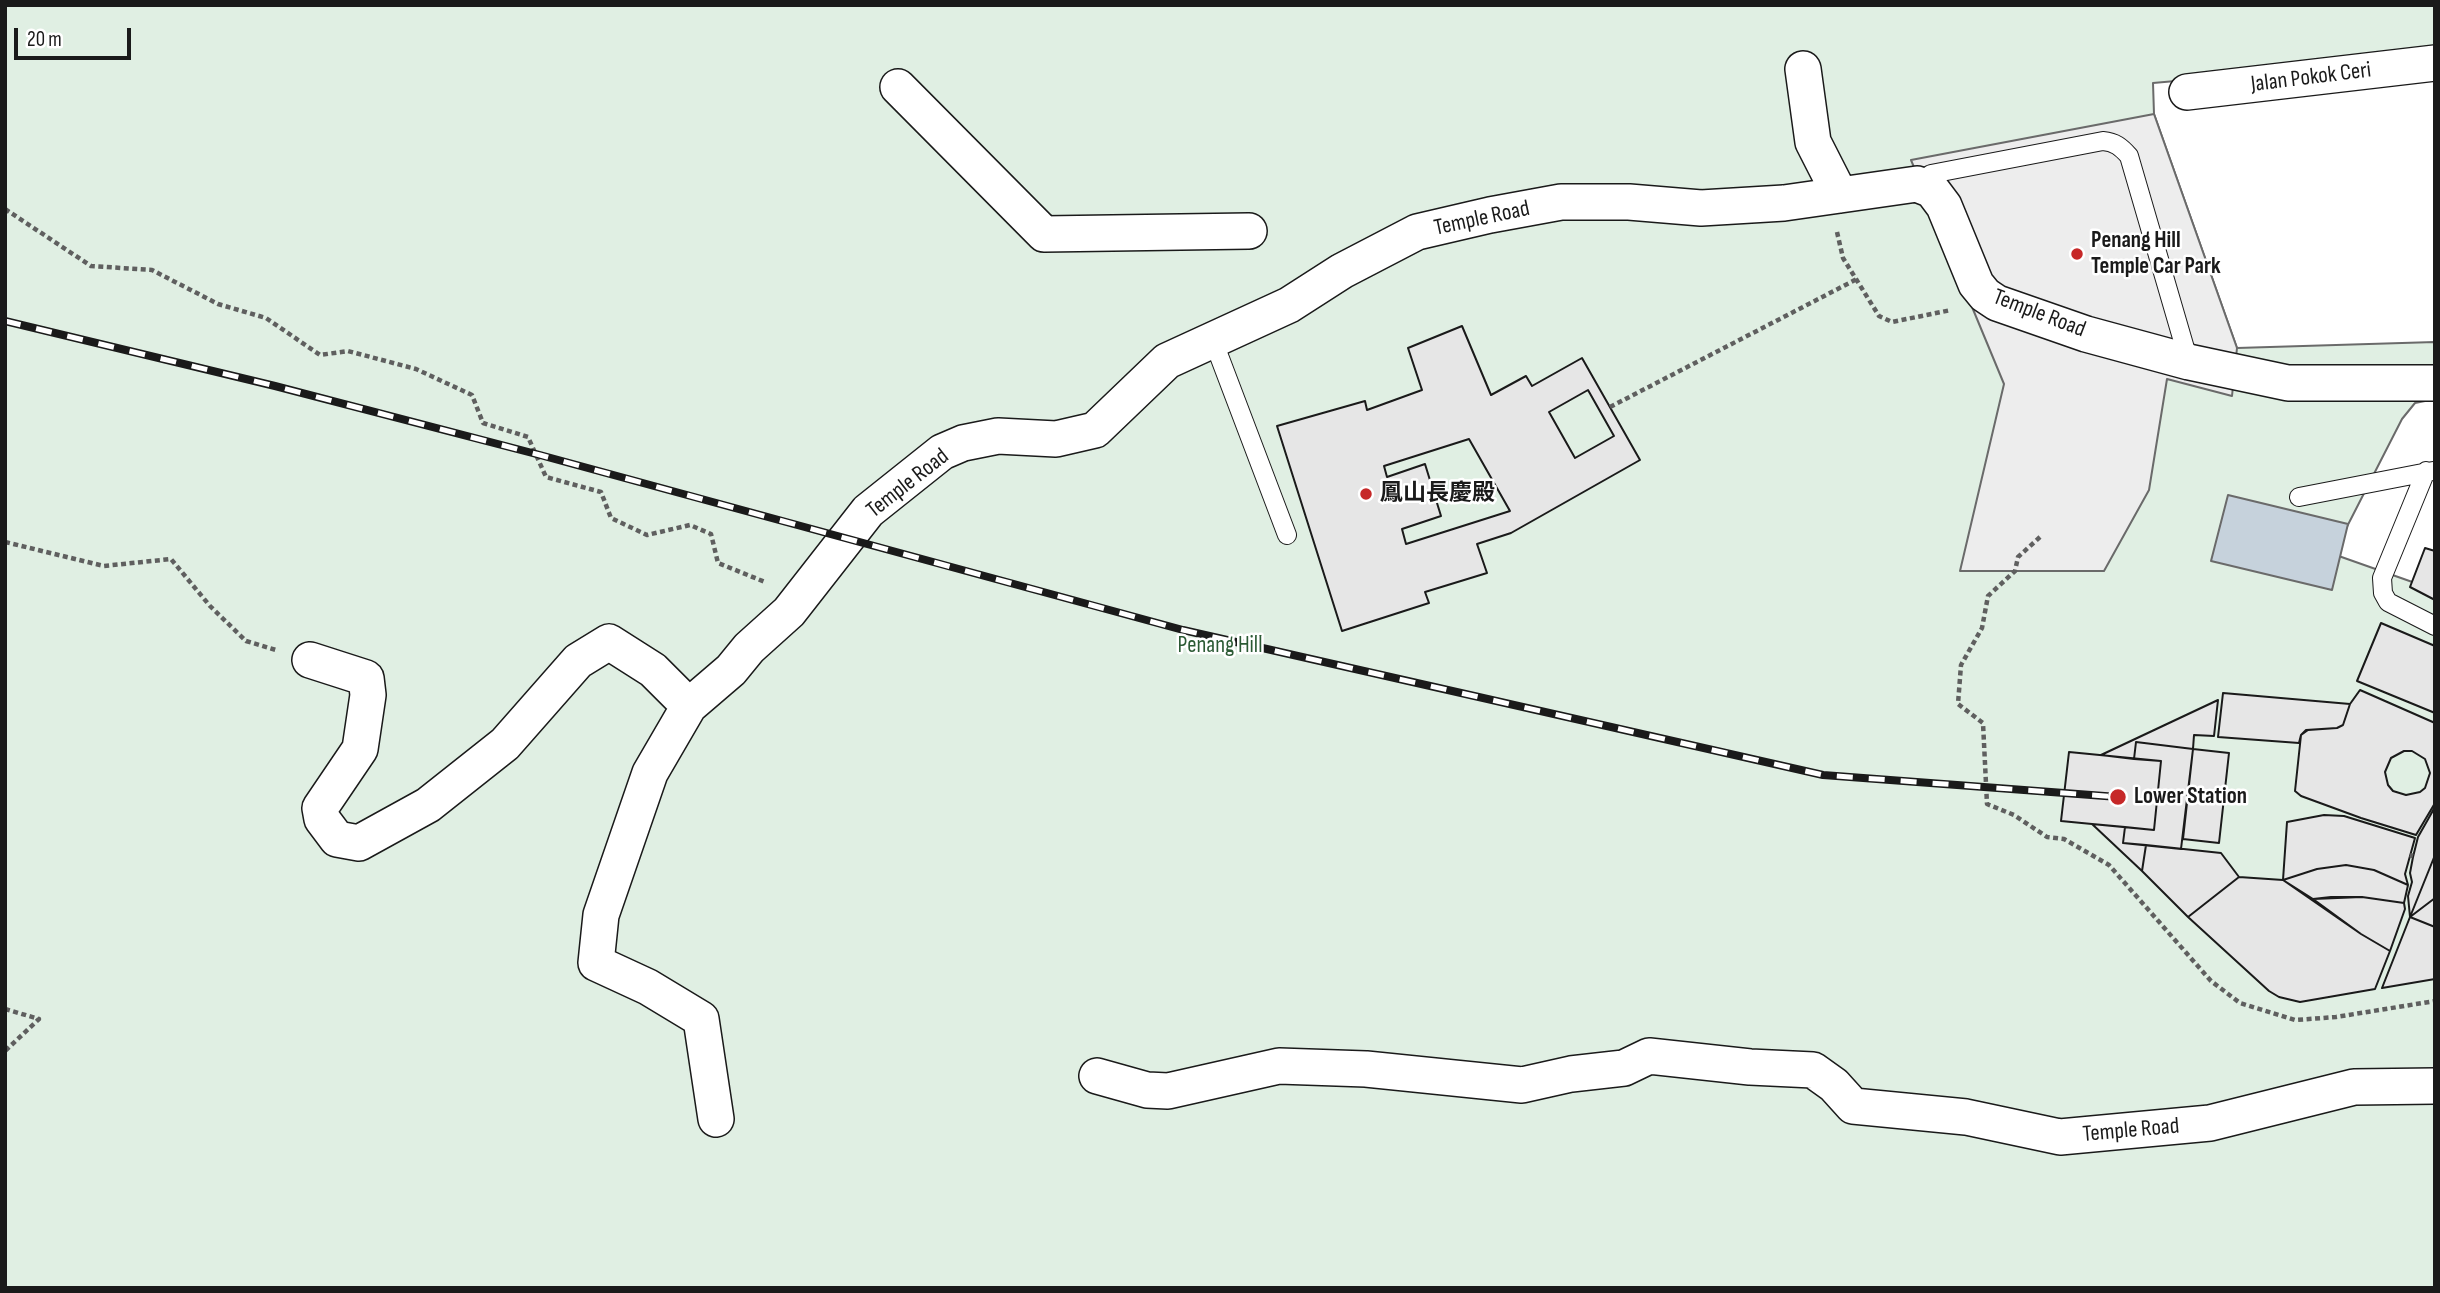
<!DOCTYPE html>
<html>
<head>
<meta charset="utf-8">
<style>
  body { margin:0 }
  #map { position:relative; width:2440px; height:1293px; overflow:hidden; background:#fff; font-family:"Sofia Sans Condensed",sans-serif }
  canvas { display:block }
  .frame { position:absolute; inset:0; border:7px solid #1a1a1a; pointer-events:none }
  .scale { position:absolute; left:14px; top:28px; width:117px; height:32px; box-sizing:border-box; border:4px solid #1a1a1a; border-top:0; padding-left:9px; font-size:21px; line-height:24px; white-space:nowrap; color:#1a1a1a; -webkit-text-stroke:5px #fff; paint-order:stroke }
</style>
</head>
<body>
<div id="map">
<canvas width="2440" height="1293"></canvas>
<div class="frame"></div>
<div class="scale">20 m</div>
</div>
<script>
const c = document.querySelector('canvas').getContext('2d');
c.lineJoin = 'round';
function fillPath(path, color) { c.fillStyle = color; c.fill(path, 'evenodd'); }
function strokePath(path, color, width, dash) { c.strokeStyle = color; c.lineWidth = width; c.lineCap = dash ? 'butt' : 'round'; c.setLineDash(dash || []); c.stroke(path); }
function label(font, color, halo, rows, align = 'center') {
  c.font = font + ' "Sofia Sans Condensed","Noto Sans SC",sans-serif'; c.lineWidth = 5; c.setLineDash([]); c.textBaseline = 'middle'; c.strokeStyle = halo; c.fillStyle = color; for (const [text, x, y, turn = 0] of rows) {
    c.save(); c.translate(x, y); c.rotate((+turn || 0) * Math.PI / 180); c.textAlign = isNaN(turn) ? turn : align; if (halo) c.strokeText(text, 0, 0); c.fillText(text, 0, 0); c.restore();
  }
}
const green = new Path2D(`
  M5,5h2430v48l-135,17 -147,13 1,31 83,234 198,-6v54l-10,5 -10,2 -13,16 -69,135 102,36v698h-2430z`);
fillPath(green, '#e0efe3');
strokePath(green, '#6a6a6a', 2);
const parking = new Path2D(`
  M2154,114l83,234 -5,48 -65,-17 -18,111 -45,81h-144l44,-187 -93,-224z`);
fillPath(parking, '#ededed');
strokePath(parking, '#6a6a6a', 2);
const water = new Path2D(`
  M2228,495l120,29 -16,66 -121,-29z`);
fillPath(water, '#c6d2dc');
strokePath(water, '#6a6a6a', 2);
const building = new Path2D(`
  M1462,326l29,69 35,-19 6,10 50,-28 58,102 -129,73 -34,11 10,29 -62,19 4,11 -87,28 -65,-205 88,-25 2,9 55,-20 -14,-42zM1588,390l26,46 -39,22 -26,-46zM1469,439l41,72 -104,33 -4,-15 39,-13 -16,-52 -38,13 -3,-11z
  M2425,548l10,3v49l-25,-13z
  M2381,623l54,23v67l-78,-32z
  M2360,690l75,33v80l-19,32 -55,-17 -60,-22 -6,-5 6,-56 7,-5 29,-2 6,-3 7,-21zM2404,751h8l13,8 5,14 -5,15 -5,4 -14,3 -13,-4 -5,-6 -3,-13 6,-14z
  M2223,693l127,11 -7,21 -6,3 -31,2 -5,5 -2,8 -81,-6z
  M2218,700l-4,36 -20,-1 -1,14 -57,-7 -2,17 -33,-4z
  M2136,742l57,7 -12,100 -58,-6 2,-16 29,3 7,-69 -27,-2z
  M2193,749l36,4 -10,90 -36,-4z
  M2069,752l92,9 -7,69 -93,-9z
  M2435,807v48l-25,62 -2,-21 4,-14 -2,-9 3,-16 5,-20z
  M2324,815l20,1 71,22 -10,36 3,11 -34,-15 -28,-5 -29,4 -34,11 4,-58z
  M2092,824l33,3 -2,16 23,2 -4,26z
  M2146,845l75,8 18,24 -51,40 -46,-46z
  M2435,855v43l-25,19 23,-57z
  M2346,865l28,5 34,15 -4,18 -42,-6 -49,2 -30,-19 34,-11z
  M2239,877l44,3 78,54 29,17 -15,38 -75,13 -21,-5 -10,-6 -81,-74z
  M2331,897h31l42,6 1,6 -15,42 -29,-17 -48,-35z
  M2435,898v29l-25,-10z
  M2410,917l25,10v52l-53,9z`);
fillPath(building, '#e6e6e6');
strokePath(building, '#1a1a1a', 2);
const lane = new Path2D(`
  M1917,184l14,-10 172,-33c12,1 18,6 26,15l60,206
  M1213,340l74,195
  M2426,471l-44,107 1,15 5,9 47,24
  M2299,497l134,-26`);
const street = new Path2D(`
  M1803,69l10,73 27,53
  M898,87l146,147 205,-3
  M2187,92l248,-29
  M310,660l56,18 2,17 -8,54 -40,59 2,11 15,20 22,4 69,-38 77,-61 73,-83 31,-19 44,28 36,36
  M1097,1076l50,14 21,1 111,-25 87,3 156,16 49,-11 53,-6 25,-12 101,11 63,3 21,15 19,21 113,11 94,20 150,-14 144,-36 81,-1
  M716,1119l-15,-100 -53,-32 -52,-24 5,-48 49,-142 39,-67 42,-36 18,-22 40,-36 79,-101 74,-59 21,-9 35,-7 58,3 39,-9 72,-69 122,-56 53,-34 75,-39 73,-17 71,-13h68l72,6 83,-5 133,-19 15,6 12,16 32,78 9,11 12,8 89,31 103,28 99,21h147`);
strokePath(lane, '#1a1a1a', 20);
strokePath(street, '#1a1a1a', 38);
strokePath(new Path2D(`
  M5,209l86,57 61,4 66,34 48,14 54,37 28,-4 68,18 56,26 11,28 45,14 18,40 55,15 10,26 36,17 43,-10 21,9 7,29 47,19
  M1837,232l6,26 36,58 13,6 59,-12
  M1610,407l247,-128
  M2040,537l-22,20 -3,14 -27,25 -6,32 -21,37 -3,39 25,19 4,81 27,11 33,22 17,2 45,26 102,116 29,22 55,17 41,-3 99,-16
  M5,542l99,24 67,-7 39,47 36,35 30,9
  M2410,855l3,1
  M5,1009l34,10 -34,32`), '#5f5f5f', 4.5, [5, 3.5]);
strokePath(lane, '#fff', 18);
strokePath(street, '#fff', 35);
const rail = new Path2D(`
  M5,321l270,65 265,69 643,175 640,145 295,22`);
strokePath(rail, '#1a1a1a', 8);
strokePath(rail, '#fff', 5, [16]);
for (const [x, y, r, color] of [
  [2077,254,7,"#c62828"],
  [1366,494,7,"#c62828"],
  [2118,797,9,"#c62828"]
]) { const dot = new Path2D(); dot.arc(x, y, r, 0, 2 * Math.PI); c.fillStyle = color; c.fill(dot); strokePath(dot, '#fff', 2.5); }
label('23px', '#1a1a1a', '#fff', [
  ["Jalan Pokok Ceri",2311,78,-7],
  ["Temple Road",1482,219,-12],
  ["Temple Road",2039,314,21],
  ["Temple Road",908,484,-38],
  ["Temple Road",2131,1131,-5]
]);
label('bold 23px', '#1a1a1a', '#fff', [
  ["Penang Hill",2091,241],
  ["Temple Car Park",2091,267],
  ["鳳山長慶殿",1380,494],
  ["Lower Station",2134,797]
], 'left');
label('23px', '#2b5a34', '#fff', [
  ["Penang Hill",1220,646]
]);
</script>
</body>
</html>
